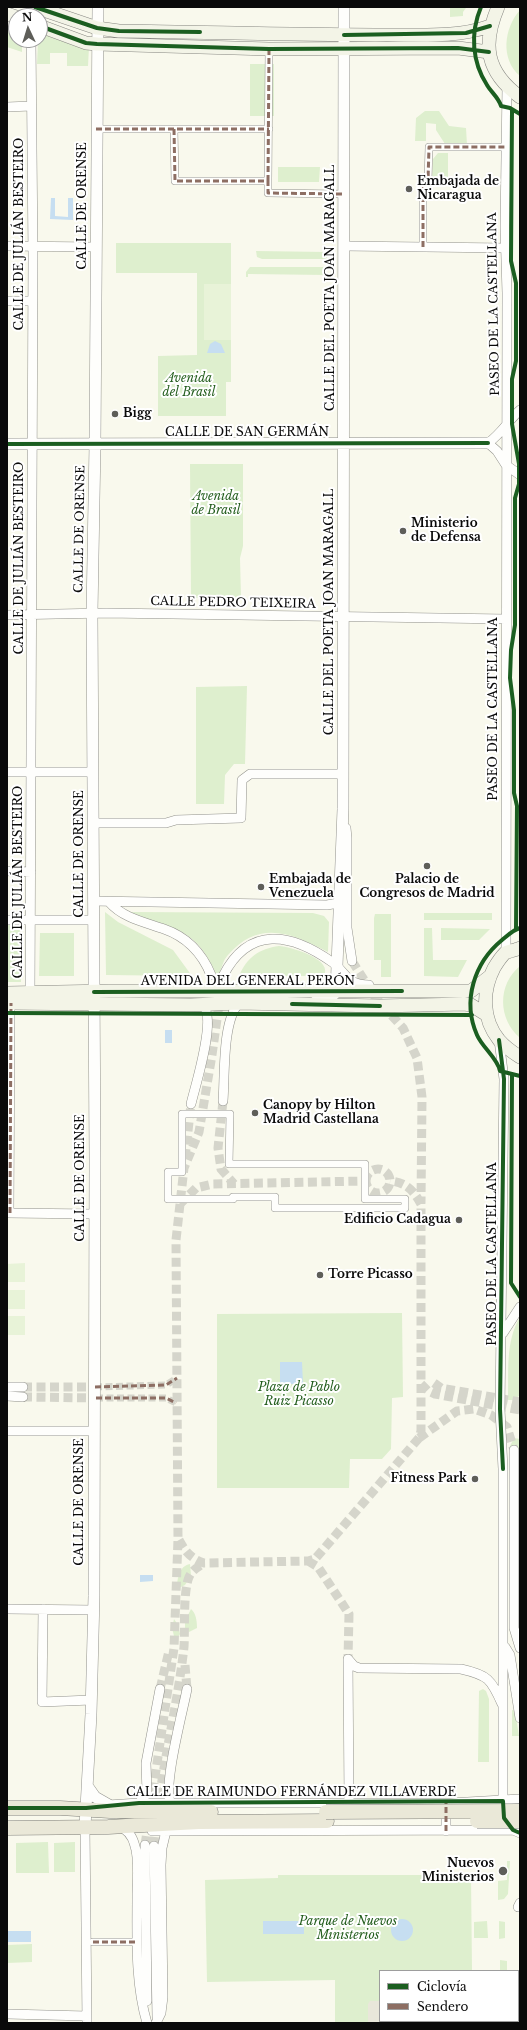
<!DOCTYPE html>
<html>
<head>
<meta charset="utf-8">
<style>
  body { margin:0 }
  #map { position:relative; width:527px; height:2030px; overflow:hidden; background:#f9f9ed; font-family:"Libre Baskerville",serif }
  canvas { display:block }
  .frame { position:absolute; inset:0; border:8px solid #0a0a0a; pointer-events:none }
  .legend { position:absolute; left:379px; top:1970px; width:140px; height:52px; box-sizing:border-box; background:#fff; border:1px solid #9d9d9d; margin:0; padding:5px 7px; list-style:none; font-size:12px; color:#0a0a0a }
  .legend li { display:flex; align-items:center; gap:8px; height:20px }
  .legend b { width:20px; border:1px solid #9d9d9d }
  .north { position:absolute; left:8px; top:8px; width:40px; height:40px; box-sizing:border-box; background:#fff; border:1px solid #9d9d9d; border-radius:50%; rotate:356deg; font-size:11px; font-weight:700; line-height:16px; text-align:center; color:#0a0a0a }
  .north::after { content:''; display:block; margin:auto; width:14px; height:18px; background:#5e5e59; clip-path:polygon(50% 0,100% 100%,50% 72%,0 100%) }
</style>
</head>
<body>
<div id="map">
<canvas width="527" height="2030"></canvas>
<div class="frame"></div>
<ul class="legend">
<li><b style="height:5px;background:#1b5e20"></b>Ciclovía</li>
<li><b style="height:5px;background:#8d6e63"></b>Sendero</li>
</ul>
<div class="north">N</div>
</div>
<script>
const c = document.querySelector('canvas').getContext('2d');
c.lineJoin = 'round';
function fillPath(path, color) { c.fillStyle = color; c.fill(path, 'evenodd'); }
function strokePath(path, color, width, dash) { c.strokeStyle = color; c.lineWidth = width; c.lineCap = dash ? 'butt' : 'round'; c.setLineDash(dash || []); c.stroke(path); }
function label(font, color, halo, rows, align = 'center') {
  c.font = font + ' "Libre Baskerville",serif'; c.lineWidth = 4; c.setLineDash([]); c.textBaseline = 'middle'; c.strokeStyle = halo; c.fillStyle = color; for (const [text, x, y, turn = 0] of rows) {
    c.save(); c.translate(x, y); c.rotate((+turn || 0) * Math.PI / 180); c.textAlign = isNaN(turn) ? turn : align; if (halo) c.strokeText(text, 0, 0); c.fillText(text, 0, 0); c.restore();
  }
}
fillPath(new Path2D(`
  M450,7h16v1l-3,4v4l-13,1z
  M520,10v66c-20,-17 -16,-48 0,-66z
  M7,32l9,3v5h6v12l-15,-5z
  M40,33l49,14 -1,19h-21v-13h-17v11h-13l1,-24h2z
  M250,64h24v52h-24z
  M425,111h14l10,15 17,2 1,17 -22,-1 -9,-14v-6l-10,-1v18h-11l1,-23z
  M438,153h10v28l-16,-1 1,-21z
  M278,167h42l-1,15h-41z
  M116,243h115v139h-5v34h-68v-60l39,-1v-82h-81z
  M256,251l71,1v7h-65l-5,-2z
  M250,267h76v8l-78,-1v3h-2v-5z
  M190,464h53v82l-3,12 1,40h-50z
  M247,686l-2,78h-11l-9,11 -1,29h-28v-117z
  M105,912l13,10 55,28 19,26 -86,-1z
  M131,912l182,1 11,3 5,6 -1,30c-36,-19 -69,-33 -100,3 -6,6 -6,16 -11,21 -21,-50 -43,-45 -86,-64z
  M424,913h68v7h-68z
  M375,914h16v63h-10v-17h-7v-42z
  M7,923h13l1,59h-14z
  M424,928h8l1,32h34l-9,17 -34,-1z
  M441,928l49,1 -11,11h-38z
  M40,933h34v43h-35z
  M279,946c12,1 50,12 46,27l-5,3h-81c8,-19 20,-27 40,-30z
  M520,966v72c-22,-19 -23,-53 0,-72z
  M402,1313l1,84 -11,1 -1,51 -9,10h-32l-1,29h-132v-174z
  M520,1317v78l-6,5h-6c1,-28 -3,-58 12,-83z
  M514,1438l6,1v55h-2v-46h-9z
  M190,1564l1,12 -6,9 -8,4c0,-10 2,-23 13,-25z
  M191,1609c5,4 6,12 6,19l-8,4 -4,-4v-7z
  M174,1619l4,6 2,9 -2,3 -4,-1 -2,-8z
  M483,1689l3,2 3,8v63h-11l1,-71z
  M512,1710l3,1 4,25h-7z
  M48,1842l1,31h-33v-30z
  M75,1842v30h-21v-29z
  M507,1861h3l-2,33 -4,5 -6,1v-19l9,-1z
  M278,1875h193l1,96h-92v50h95v2h-140v-43l-128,2 -2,-102 73,-2z
  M487,1921l1,17h-14v-16z
  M499,1921l6,1v16l-6,1z
  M32,1944v18l-25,1v-18z
  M500,1960l7,1v10h-7z`), '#deefce');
fillPath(new Path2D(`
  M204,284h27v56h-27z
  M25,1263v19h-18v-18z
  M7,1290h18v19h-18z
  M7,1316h18v19h-18z`), '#e8f3d8');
fillPath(new Path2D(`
  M370,2001h10v20h8v2h-20v-19z`), '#e9e7da');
fillPath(new Path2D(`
  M51,198h4v18l13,1v-19h5v22l-23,-1z
  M215,341l6,3 4,9h-18l3,-9z
  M165,1030h7v13h-7z
  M280,1362h22l1,22h-23z
  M140,1575h13v6l-13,1z
  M391 1930a11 11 0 1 1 22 0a11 11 0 1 1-22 0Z
  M263,1921h41v13h-41z
  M7,1931h24v11h-24z`), '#c6def1');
strokePath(new Path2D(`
  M95,1387l71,-2 11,-7
  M96,1398h70l10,5`), '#d5d5cb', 7, [7, 3.5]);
strokePath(new Path2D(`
  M352,961l23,36 28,31 14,30 5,39 -1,106
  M223,1101l-5,47 3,21 13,15
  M185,1158l6,-54
  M366 1181a12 12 0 1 1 24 0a12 12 0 1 1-24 0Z
  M180,1204l16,-16 17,-4 153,-3
  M434,1383l7,5 79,14
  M421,1384l7,7 7,3 85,16
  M23,1387h72
  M23,1397l73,1
  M419,1438l38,-27 17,-2 17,6 16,12 7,23
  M179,1540c6,11 12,19 25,23l104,-2 7,-2 104,-121 2,-7v-227c-7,-13 -15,-22 -31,-23
  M308,1561l10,6 31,47 -1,45
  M185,1665l2,24
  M160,1689l9,-38
  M158,1810c6,-54 20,-108 26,-163 1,-16 -1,-56 5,-70 3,-7 9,-10 15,-14
  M145,1845l29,-197 4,-109 -2,-299 8,-72 15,-36 13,-77 11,-79
  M154,1846l2,-21`), '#d5d5cb', 9, [9, 4.5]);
const pedestrian = new Path2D(`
  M96,129h173
  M174,129l1,52h93v12l76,1
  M268,181l1,-132
  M423,247v-59l5,-7 1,-34h76
  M182,1114h48l-1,50h136v35h40v9h-130v-11h-42v2h-65v-27h14z
  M10,1213l1,-210
  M93,1942h44`);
const minor = new Path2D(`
  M7,107l24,-1
  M7,246l89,1
  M344,246l161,2
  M7,301h26
  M520,410c-12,11 -19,24 -32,33l9,8 9,14 14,10
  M7,615l99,-2 400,6
  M7,772h85
  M93,823h73l10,-3 65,-2 1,-38 8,-6h93
  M346,828l1,10v90l5,33
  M7,871l24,1
  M93,901l234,4 11,-2
  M109,902c14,16 35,20 55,27 23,8 38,24 47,46
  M7,920h86
  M506,953l1,-660 -2,-66 2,-140
  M223,976c26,-51 68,-43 109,-14 15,11 14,23 37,23
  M30,998l3,-742 -2,-216
  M499,1040l5,39 -4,330 3,60v332l1,17 9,12
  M223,1101c2,-25 -1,-80 16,-98
  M191,1104c4,-18 27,-88 11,-99
  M7,1213l87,1
  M503,1333l17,-26
  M7,1387h16
  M7,1396l16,1
  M7,1431h86
  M514,1450v178l6,20
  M7,1609l86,1
  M43,1609l-1,93 49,-2
  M505,1647l5,8 10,63
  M348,1659l6,7 5,2 102,1c27,6 30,10 41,35
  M348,1659l1,144
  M139,1803l8,-10 -1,-30 14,-74
  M171,1804c-9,-16 12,-93 16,-115
  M108,1805l31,-2h311l70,-4
  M85,1827l2,196
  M124,1829c8,5 10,13 12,21 3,15 1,31 1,46 0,41 -2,87 10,127
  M152,1831l361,-1 7,3
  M446,1831v-25
  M145,1845l2,156
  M154,1846l3,171
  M518,1907l2,-4
  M7,2014l80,2
  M156,2023l5,-10 2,-16 -2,-132 1,-17 4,-17`);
const tertiary = new Path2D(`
  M7,444l481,-1
  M316,1001l12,-1 8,-8 7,-183 1,-802
  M88,1787l7,10 14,8
  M85,1827l6,-113 3,-118 1,-436 -3,-547 3,-169 3,-437`);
const secondary = new Path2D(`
  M35,7l62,21 22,3c86,1 171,4 256,4 38,-1 79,4 115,-9
  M498,7c-16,38 -12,65 22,90
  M7,14l9,3
  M40,26l46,17 11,1 172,5 189,-1 31,4
  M520,948c-4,2 -11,3 -15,5 -4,4 -8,10 -11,15 -12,23 -12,51 5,72 6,7 13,12 21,17
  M7,993l102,-2h362l18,-14
  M7,1003l184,2 48,-2 141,3 84,-2 7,1 16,10`);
const primary = new Path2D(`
  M7,1808h53l50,3 101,1
  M7,1828l101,-1 90,-5 129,-1`);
strokePath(pedestrian, '#92928c', 8);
strokePath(minor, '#92928c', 10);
strokePath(tertiary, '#92928c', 12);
strokePath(secondary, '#888883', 14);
strokePath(primary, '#7f7f7a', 15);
strokePath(pedestrian, '#fefefc', 7);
strokePath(minor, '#fefefc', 9);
strokePath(tertiary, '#fefefc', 11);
strokePath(secondary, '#f3f4e7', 13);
strokePath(primary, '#eae8d8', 14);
const primaryBridge = new Path2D(`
  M326,1812l194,-1
  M477,1821h43`);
strokePath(primaryBridge, '#7f7f7a', 15, []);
strokePath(primaryBridge, '#eae8d8', 14);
strokePath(new Path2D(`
  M96,129h173
  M174,129l1,52h93v12l76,1
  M268,181l1,-132
  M423,247v-59l5,-7 1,-34h76
  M10,1213l1,-210
  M95,1387l71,-2 11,-7
  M96,1398h70l10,5
  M446,1831v-29
  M93,1942h44`), '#8d6e63', 3, [6, 3]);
strokePath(new Path2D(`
  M35,7l62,21 22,3 81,1
  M481,7c-11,26 -9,55 6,78 4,7 12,13 14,21l9,2 10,6
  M40,26l46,17 11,1 172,5 189,-1 31,4
  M344,35l122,-2 24,-7
  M512,110l-1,151 5,22v78l-4,18v45l7,40v20l-4,14v127l-4,25 -1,28 4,32v83l3,13 -1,123
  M7,444l481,-1
  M520,928c-7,2 -12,7 -18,12 -28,23 -40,61 -25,95 5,12 21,24 23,36l20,5
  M94,992l308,-1
  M292,1004l88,2
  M7,1013l465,2
  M499,1040l5,39 -4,330 3,60
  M512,1074l-1,209 9,14
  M7,1808h79l53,-5 364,-2 1,17 9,12 7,3`), '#1b5e20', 4);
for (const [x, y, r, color] of [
  [409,189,4,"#5e5e59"],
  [115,414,4,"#5e5e59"],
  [403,531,4,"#5e5e59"],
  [427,866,4,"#5e5e59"],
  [261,887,4,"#5e5e59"],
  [255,1113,4,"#5e5e59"],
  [459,1220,4,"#5e5e59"],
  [320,1275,4,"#5e5e59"],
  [475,1479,4,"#5e5e59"],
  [503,1871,5,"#5e5e59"]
]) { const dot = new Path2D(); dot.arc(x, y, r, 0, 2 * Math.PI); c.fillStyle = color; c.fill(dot); strokePath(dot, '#fff', 1.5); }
label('bold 12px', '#0a0a0a', '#fff', [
  ["Embajada de",417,182],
  ["Nicaragua",417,196],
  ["Bigg",123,414],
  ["Ministerio",411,524],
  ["de Defensa",411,538],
  ["Embajada de",269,880],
  ["Venezuela",269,894],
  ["Palacio de",427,880,"center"],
  ["Congresos de Madrid",427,894,"center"],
  ["Canopy by Hilton",263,1106],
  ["Madrid Castellana",263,1120],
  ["Edificio Cadagua",451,1220,"right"],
  ["Torre Picasso",328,1275],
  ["Fitness Park",467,1479,"right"],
  ["Nuevos",494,1864,"right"],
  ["Ministerios",494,1878,"right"]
], 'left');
label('12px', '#0a0a0a', '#fff', [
  ["CALLE DE ORENSE",83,206,-90],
  ["CALLE DE JULIÁN BESTEIRO",20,234,-90],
  ["CALLE DEL POETA JOAN MARAGALL",331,288,-90],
  ["PASEO DE LA CASTELLANA",494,304,-91],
  ["CALLE DE SAN GERMÁN",247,433],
  ["CALLE DE ORENSE",80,529,-89],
  ["CALLE DE JULIÁN BESTEIRO",20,558,-90],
  ["CALLE PEDRO TEIXEIRA",233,603,1],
  ["CALLE DEL POETA JOAN MARAGALL",330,612,-90],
  ["PASEO DE LA CASTELLANA",494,709,-90],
  ["CALLE DE ORENSE",80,854,-90],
  ["CALLE DE JULIÁN BESTEIRO",19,882,-90],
  ["AVENIDA DEL GENERAL PERÓN",248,982],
  ["CALLE DE ORENSE",81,1178,-90],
  ["PASEO DE LA CASTELLANA",493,1254,-90],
  ["CALLE DE ORENSE",80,1502,-90],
  ["CALLE DE RAIMUNDO FERNÁNDEZ VILLAVERDE",291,1793]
]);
label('italic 12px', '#245e1e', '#fff', [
  ["Avenida",189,379],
  ["del Brasil",189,393],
  ["Avenida",216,497],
  ["de Brasil",216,511],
  ["Plaza de Pablo",299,1388],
  ["Ruiz Picasso",299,1402],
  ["Parque de Nuevos",348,1922],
  ["Ministerios",348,1936]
]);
</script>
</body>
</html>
